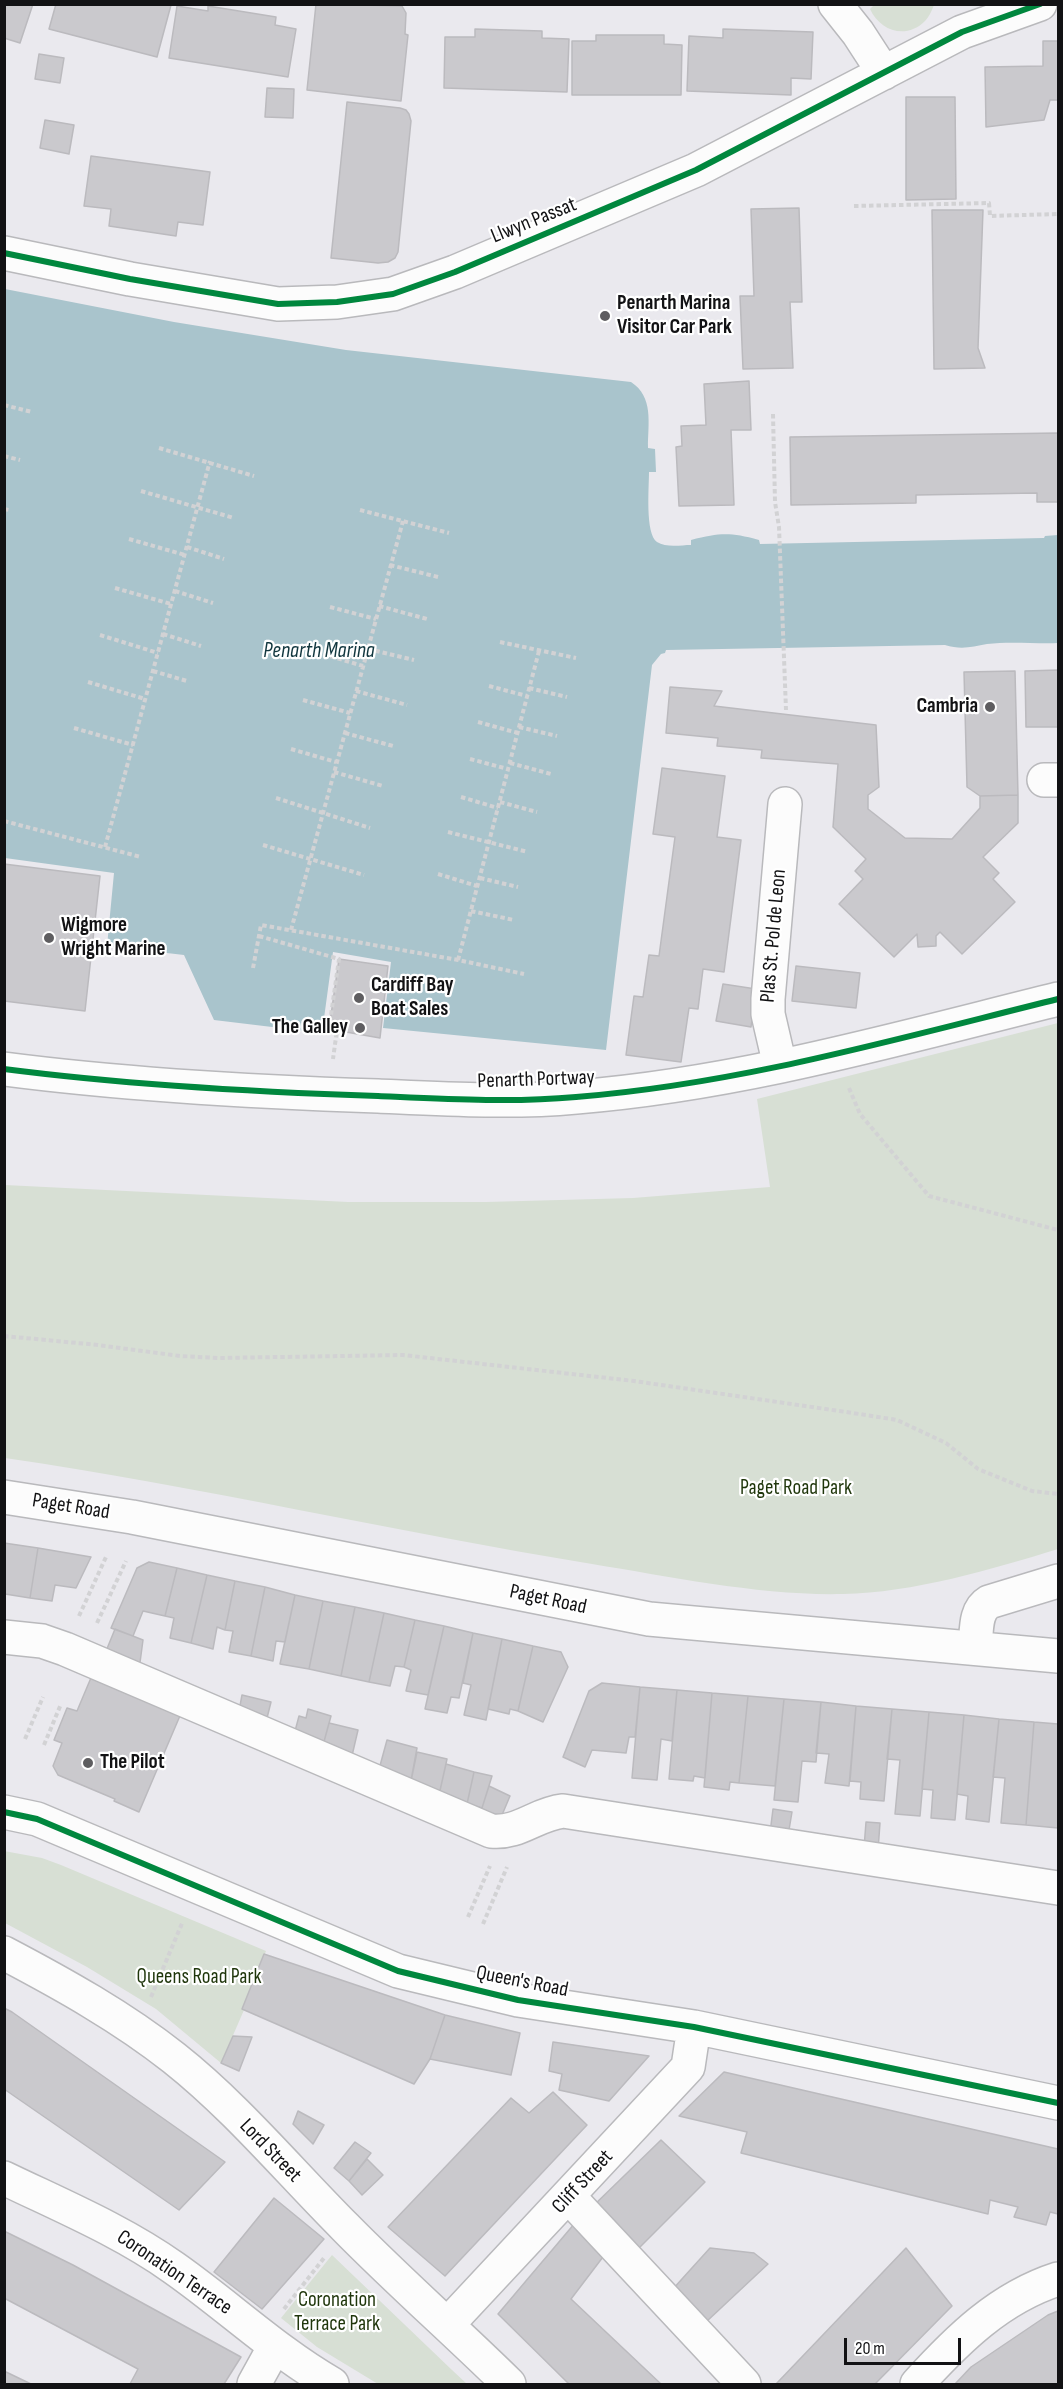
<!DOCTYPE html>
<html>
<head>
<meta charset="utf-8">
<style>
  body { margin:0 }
  #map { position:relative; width:1063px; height:2389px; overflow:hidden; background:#eae9ee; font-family:"Sofia Sans Condensed",sans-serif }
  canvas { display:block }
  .frame { position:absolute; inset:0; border:6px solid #121214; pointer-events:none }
  .scale { position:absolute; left:844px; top:2338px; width:117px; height:27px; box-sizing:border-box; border:3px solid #121214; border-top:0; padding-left:8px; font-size:18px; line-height:21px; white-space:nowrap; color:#121214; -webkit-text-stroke:4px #fff; paint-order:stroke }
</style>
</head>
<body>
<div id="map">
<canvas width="1063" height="2389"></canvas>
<div class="frame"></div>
<div class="scale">20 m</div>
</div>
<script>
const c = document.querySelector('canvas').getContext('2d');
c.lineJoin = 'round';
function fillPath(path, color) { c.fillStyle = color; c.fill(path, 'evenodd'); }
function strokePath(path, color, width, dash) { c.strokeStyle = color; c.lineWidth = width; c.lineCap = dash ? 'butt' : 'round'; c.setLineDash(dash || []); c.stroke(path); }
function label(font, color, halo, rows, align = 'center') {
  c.font = font + ' "Sofia Sans Condensed",sans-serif'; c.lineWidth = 4.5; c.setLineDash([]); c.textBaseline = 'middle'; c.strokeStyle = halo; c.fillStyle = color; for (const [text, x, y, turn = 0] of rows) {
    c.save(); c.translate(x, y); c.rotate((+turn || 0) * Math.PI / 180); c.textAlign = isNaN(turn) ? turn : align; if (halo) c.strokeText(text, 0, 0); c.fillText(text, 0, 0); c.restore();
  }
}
fillPath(new Path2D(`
  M874,5v-1l60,1c-2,5 -5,12 -9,16 -19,19 -45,10 -55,-12z
  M1058,1023v526c-65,20 -146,44 -215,45 -80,2 -171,-17 -251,-30 -196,-32 -390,-77 -587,-106v-273l343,17h138l147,-4 137,-11 -13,-88z
  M4,1851l38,7 19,7 205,86 -24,58 2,1 -23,53 -65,-54 -69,-42 -82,-44z
  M332,2255l120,115 15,14h-89l-61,-37 -36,-29z`), '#d7dfd4');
fillPath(new Path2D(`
  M5,289l169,33 172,28 285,32c23,15 17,41 17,66l7,1 1,23h-7c0,15 -4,62 8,70 9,6 24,3 34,3v-5c29,-7 38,-8 68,0l1,4 284,-6 1,-2 13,-1v108c-22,1 -48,-2 -71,1 -15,3 -26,6 -42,1l-279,5 -1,3 -4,1 -9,11 -46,385 -223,-22 8,-66 -58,-10 -11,81 -108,-13 -30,-65 -77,-9 7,-73 -109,-15z`), '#a9c4cc');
const building = new Path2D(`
  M4,4h29l-13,39 -16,-5z
  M56,4h111l4,1 -14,52 -108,-28z
  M316,4l86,2 4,7 -1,21 3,1 -7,66 -94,-11z
  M177,6l31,5v-5l68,11 -1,8 21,4 -8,48 -119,-19z
  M475,29l67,2v7l27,1 -2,53 -123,-4 1,-51h30z
  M723,29l90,3 -2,47 -20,-1v17l-104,-4 2,-55 34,2z
  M596,35h68v9l18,1 -1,50h-109v-54h24z
  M1043,41h15v59h-8l-6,20 -58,7 -1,-60 58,-1z
  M39,54l25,4 -4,25 -25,-4z
  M267,88l27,1 -1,29 -28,-1z
  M906,97h49l1,102 -50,1z
  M347,102l53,6 6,2 3,4 2,7 -13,131 -3,6 -7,4 -10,1 -47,-5z
  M45,120l29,5 -5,29 -29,-6z
  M91,156l119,16 -7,53 -25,-3 -2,14 -67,-10 2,-17 -27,-3z
  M799,208l3,94h-12l3,66 -50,1 -3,-73h14l-3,-87z
  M932,210h51l-5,138 7,20 -51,1z
  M749,381l2,49h-20l3,75 -55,1 -3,-59 6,-1 -1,-20 25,-1 -2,-41z
  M1058,433v69h-21v-9l-121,2v8l-125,2 -1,-68z
  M1058,670v57h-32l-1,-56z
  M1015,671l3,124 -38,1 -13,-9 -3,-115z
  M670,687l52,4 -8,15 162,19 3,62 -11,8v14l37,29 47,1 28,-31v-12l38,-1v28l-35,34 16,16 -6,6 22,23 -53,52 -22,-22 -4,4v10l-18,1 -1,-13 -23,23 -55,-53 24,-25 -8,-8 11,-12 -33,-32 5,-63 -77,-6 1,-8 -45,-4 1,-8 -52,-5z
  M662,768l63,8 -8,61 24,3 -17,132 -21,-3 -5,40 -9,-1 -8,54 -55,-7 8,-59 9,1 6,-42 10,1 16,-119 -22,-3z
  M4,864l96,12 -15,135 -81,-10z
  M339,959l49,7 -8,72 -51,-9z
  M796,966l64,7 -4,35 -64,-7z
  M723,984l33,5 -5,38 -35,-6z
  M4,1543l34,5 -8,50 -25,-4z
  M38,1548l53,9 -15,31 -21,-3 -3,16 -22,-3z
  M149,1562l28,6 -12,48 -22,-5 -10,25 -22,-8 26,-60z
  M177,1568l30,7 -16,68 -21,-5 4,-20 -9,-2z
  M207,1575l28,6 -10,49 -8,-3 -4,22 -22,-6z
  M235,1581l30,6 -14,69 -22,-4 4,-21 -8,-1z
  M265,1587l30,8 -10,47 -9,-1 -3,20 -22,-5z
  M295,1595l28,6 -14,68 -29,-5z
  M323,1601l32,6 -14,69 -32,-7z
  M355,1607l29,6 -15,69 -28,-6z
  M384,1613l31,7 -11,47 -9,-1 -5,20 -21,-4z
  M415,1620l29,6 -16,69 -22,-4 5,-21 -7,-3z
  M444,1626l29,7 -14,65 -8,-1 -4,16 -22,-4z
  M115,1629l28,11 -4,30 -35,-14z
  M473,1633l29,6 -16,81 -22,-5 7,-30 -8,-2z
  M502,1639l31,7 -15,65 -8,-2 -1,5 -21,-5z
  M533,1646l28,6 7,15 -25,55 -25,-11z
  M93,1673l89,38 -43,101 -25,-11 1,-2 -57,-24 -5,-9 9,-23 -8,-3 13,-32 10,3z
  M602,1683l38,4 -5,50h-6l-3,16 -34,-3 -7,17 -22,-10 26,-66z
  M640,1687l37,3 -5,51 -11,-2 -4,41 -25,-2z
  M677,1690l35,3 -7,85 -11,-2 -1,5 -24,-2z
  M712,1693l36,3 -9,87 -9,-1 -1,8 -25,-3z
  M242,1695l29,7 -5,20 -27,-11z
  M748,1696l36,3 -9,87 -36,-3z
  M784,1699l37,3 -5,60 -14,-1 -4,41 -24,-2z
  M821,1702l35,4 -7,80 -24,-3 4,-29 -13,-1z
  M856,1706l36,3 -8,92 -24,-2 1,-17 -11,-1z
  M308,1709l23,7 -9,33 -28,-14 5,-19 7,2z
  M892,1709l37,3 -9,104 -25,-2 5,-54 -13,-1z
  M929,1712l35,3 -9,105 -24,-2 2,-28 -11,-1z
  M964,1715l35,4 -10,103 -23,-3 2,-23 -11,-2z
  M999,1719l35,3 -8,103 -25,-2 4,-45 -12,-1z
  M1034,1722l24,2v104l-32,-3z
  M329,1723l29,7 -7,30 -29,-11z
  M387,1740l30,8 -7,38 -32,-13z
  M417,1752l30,7 -8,36 -29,-9z
  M446,1764l28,8 -7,32 -28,-9z
  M474,1772l18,4 -10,32 -15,-4z
  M489,1786l21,10 -8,19 -24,-2 1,-6 3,1z
  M773,1809l19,3 -4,24 -18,-3z
  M866,1822l14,1 -2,27 -14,-2z
  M264,1954l181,61 -15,44 -16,25 -172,-75z
  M4,2008l8,4 213,150 -46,48 -175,-121z
  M445,2015l75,18 -9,42 -81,-16z
  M233,2036l19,1 -13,34 -18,-8z
  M553,2042l96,14 -40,45 -50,-11 3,-16 -13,-3z
  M724,2072l334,77v65l-8,-2 -4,13 -32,-8 4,-10 -28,-7 -2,14 -247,-61 6,-21 -68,-16z
  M553,2092l34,33 -142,151 -57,-49 123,-129 18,15z
  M298,2111l26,14 -11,19 -20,-20z
  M661,2140l44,42 -72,72 -43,-45z
  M355,2142l16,11 -22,28 -15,-13z
  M367,2159l16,16 -21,20 -13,-14z
  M274,2198l50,41 -62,70 -48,-37z
  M575,2223l31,30 -35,46 90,85h-92l-71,-70z
  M4,2231l69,34 168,92 -17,27h-94l8,-15 -134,-71z
  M710,2248l44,5 14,11 -62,58 -34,-32z
  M906,2248l46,58 -77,78h-99z
  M1058,2311v73h-103l16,-17 77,-52z
  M4,2371l27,13h-27z`);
fillPath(building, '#cac9cd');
strokePath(building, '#bbbabe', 1.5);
const minor = new Path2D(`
  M835,4l23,29 26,40
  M4,253l126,26 148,25 59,-2 56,-8 62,-22 241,-102 266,-138 78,-28
  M1044,780h14
  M780,1066l-12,-52v-15l17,-195
  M4,1069c124,16 249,23 374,27 66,3 133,7 198,1 164,-13 324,-59 482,-98
  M4,1497l128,20 517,102 409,37
  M4,1637l38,4 23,8 426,182c28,3 45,-17 72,-20l495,77
  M975,1648c2,-16 -1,-37 14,-46l69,-21
  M4,1812l33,7 361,152 120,29 176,27 364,76
  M4,1953c59,31 118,64 170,105 62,49 115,113 171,169 53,54 110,104 164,157
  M4,2178c58,28 118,53 170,90 54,38 101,83 158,116
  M569,2197l175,187
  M448,2324l240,-257 6,-40
  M254,2384l21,-38
  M917,2384c40,-44 82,-86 141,-105`);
strokePath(minor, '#b9b9bc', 36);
strokePath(new Path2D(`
  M854,206l135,-3 1,13 68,-2
  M4,405l28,7
  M773,414l2,88 4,25 7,183
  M159,448l95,28
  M4,456l16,4
  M141,491l93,27
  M4,509l5,1
  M360,510l89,23
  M129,539l56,16
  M187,547l37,12
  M390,565l48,12
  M115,588l56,16
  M175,591l38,12
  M379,606l48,13
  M330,607l46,12
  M163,634l38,12
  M100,635l58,18
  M500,642l76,16
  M368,649l46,11
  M316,652l47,14
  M153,671l34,10
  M88,682l57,17
  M489,686l38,10
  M529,688l38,9
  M356,691l51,14
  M303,700l47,13
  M478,722l40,11
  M519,727l38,9
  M74,728l59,17
  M345,733l48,13
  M291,749l45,13
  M470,759l38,10
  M510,763l41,11
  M334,772l49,14
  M461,797l37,11
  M276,798l94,30
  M500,802l37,10
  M4,821l137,36
  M448,832l80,20
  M263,845l101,30
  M105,847l105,-386
  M438,874l39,12
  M480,878l38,9
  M471,911l43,9
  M291,930l112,-409
  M259,936l80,23 -10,70 8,1 -4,29
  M458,960l81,-309
  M253,968l8,-43 197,35 66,14
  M849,1088l11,26 69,82 129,34
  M4,1336l94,9 82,11 39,2 184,-3 231,26 219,32 44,7 49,23 32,26 54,22 26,3
  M79,1616l27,-59
  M97,1623l29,-62
  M25,1739l18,-42
  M44,1745l17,-41
  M468,1917l22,-51
  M483,1924l24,-57
  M151,1997l32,-76
  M284,2309l40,-51`), '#d2d2d4', 4, [4.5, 3]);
strokePath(minor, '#fcfcfc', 33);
strokePath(new Path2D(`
  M4,253l126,26 148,25 59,-2 56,-8 62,-22 241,-102 266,-138 78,-28
  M4,1069c124,16 249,23 374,27 66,3 133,7 198,1 164,-13 324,-59 482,-98
  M4,1812l33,7 361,152 120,29 176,27 364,76`), '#00873e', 6);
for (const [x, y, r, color] of [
  [605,316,6,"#5e5d60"],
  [990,707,6,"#5e5d60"],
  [49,938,6,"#5e5d60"],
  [359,998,6,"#5e5d60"],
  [360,1028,6,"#5e5d60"],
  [88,1763,6,"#5e5d60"]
]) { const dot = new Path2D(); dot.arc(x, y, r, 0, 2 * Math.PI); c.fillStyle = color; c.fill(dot); strokePath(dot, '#fff', 2); }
label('21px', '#121214', '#fff', [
  ["Llwyn Passat",534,221,-22],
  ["Plas St. Pol de Leon",774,936,-85],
  ["Penarth Portway",536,1080,-2],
  ["Paget Road",71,1507,9],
  ["Paget Road",548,1600,12],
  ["Queen's Road",522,1982,11],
  ["Lord Street",270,2151,46],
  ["Cliff Street",583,2182,-47],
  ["Coronation Terrace",174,2273,34]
]);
label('bold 21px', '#121214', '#fff', [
  ["Penarth Marina",617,304],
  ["Visitor Car Park",617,328],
  ["Cambria",978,707,"right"],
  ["Wigmore",61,926],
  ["Wright Marine",61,950],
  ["Cardiff Bay",371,986],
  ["Boat Sales",371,1010],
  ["The Galley",348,1028,"right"],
  ["The Pilot",100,1763]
], 'left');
label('21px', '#1f360b', '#fff', [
  ["Paget Road Park",796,1489],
  ["Queens Road Park",199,1978],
  ["Coronation",337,2301],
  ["Terrace Park",337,2325]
]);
label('italic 22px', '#12373f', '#fff', [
  ["Penarth Marina",319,651]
]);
</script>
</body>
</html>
